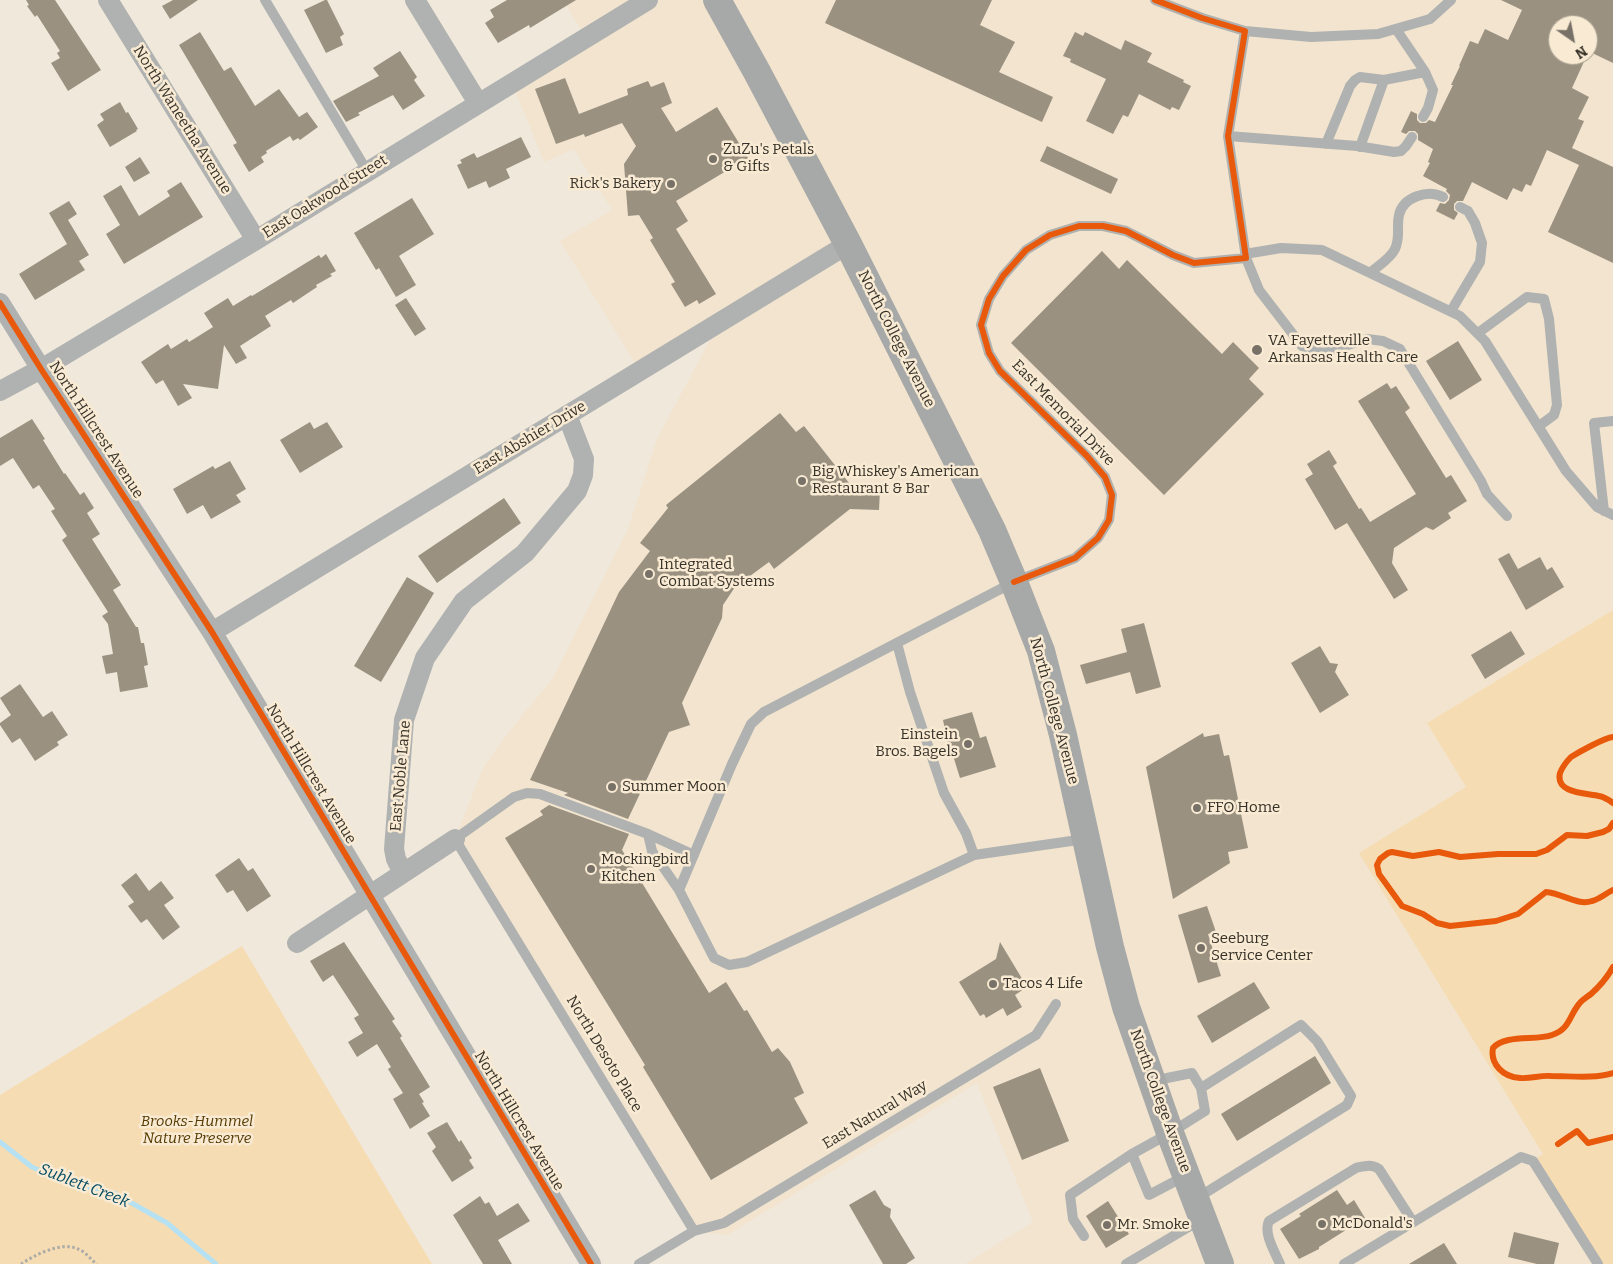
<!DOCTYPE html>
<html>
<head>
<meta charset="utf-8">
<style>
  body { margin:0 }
  #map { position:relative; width:1613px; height:1264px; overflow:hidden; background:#f0e8db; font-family:Bitter,serif }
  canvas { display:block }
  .north { position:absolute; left:1548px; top:15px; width:50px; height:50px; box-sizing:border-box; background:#f8ead3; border:1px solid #aaa08f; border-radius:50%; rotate:147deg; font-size:14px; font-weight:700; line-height:20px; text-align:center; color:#363128 }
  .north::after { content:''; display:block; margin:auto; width:18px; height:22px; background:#777167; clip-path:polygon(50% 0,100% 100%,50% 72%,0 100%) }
</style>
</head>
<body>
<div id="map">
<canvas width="1613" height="1264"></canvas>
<div class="north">N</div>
</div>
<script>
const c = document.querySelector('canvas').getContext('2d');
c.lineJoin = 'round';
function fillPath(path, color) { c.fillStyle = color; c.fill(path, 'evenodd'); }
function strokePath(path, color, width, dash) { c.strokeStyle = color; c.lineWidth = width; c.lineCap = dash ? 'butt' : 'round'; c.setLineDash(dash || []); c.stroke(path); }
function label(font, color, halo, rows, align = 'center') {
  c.font = font + ' Bitter,serif'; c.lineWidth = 5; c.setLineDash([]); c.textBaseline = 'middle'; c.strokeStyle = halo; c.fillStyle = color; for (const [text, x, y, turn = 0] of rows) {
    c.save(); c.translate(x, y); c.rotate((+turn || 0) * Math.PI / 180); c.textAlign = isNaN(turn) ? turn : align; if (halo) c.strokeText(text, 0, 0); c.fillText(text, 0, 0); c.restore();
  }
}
fillPath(new Path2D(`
  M563,0h1050v610l-186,113 39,64 77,368 -10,6 65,103h-633l68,-42 -56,-139 -250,152 -33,-4 -239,-392 28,-71 25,-35 45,-55 75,-149 29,-90 62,-116 -79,48 -80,-130 52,-31 -38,-61 -30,13 -32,-79 74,-45zM1558,25h30v30h-30z`), '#f2e4ce');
fillPath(new Path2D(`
  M1613,610v654h-15l-65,-103 10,-7 -184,-301 107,-66 -39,-64z
  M242,946l190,318h-432v-169z`), '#f6dcb2');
strokePath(new Path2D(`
  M0,1142l32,25 33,15 49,11 53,30 49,41`), '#b6e1f2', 5);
fillPath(new Path2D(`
  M26,0h29l46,70 -33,21 -17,-28 9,-5 -3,-5 3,-2 -23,-36 -2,2 -8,-11 2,-1z
  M173,0h25l-28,19 -8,-13z
  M325,0h2l17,34 -4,3 3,8 -17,8 -22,-43z
  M507,0h69l-46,28 -1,-3 -31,18 -13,-20 9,-6 -4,-7z
  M836,0h156l-12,25 35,17 -16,30 54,25 -11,25 -217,-99z
  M1501,0h112v63l-25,-12v-26h-30v30h29l-15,33 17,9 -11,22 6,2 -12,27 41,19v96l-65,-31 31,-67 -32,-15 -16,36 -5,-2 -4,8 -9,-4 -6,12 -35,-18 -9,19h-6l-3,3v6l4,3 -4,7 -18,-9 4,-8 5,1 4,-4 1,-5 -4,-4 1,-2 -24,-13 7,-13 -2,-1 5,-13 -15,-9v-6l-3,-3h-6l-3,3 -5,-2 10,-21 6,3v6l3,3h6l3,-3 6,2 18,-37h-2l9,-19h-1l11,-25 8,3 7,-15 23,11 14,-30z
  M200,32l24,39 7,-4 24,39 24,-17 20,28 8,-5 11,15 -18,13 -2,-2 -5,3 -3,-5 -24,15 1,2 -6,4 3,5 -15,10 -16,-27 4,-2 -58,-98z
  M1075,32l8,4 2,-4 36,18 4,-10 27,13 -5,9 37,18 -1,2 8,4 -12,24 -7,-3 -2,3 -31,-16 -11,23 -5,-2 -10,19 -27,-13 20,-42 -36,-17 1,-3 -8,-3z
  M400,51l17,26 -3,3 11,16 -22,14 -10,-15 -35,18 2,2 -14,7 -13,-21 46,-25 -6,-8z
  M565,78l14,36 49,-19 -1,-6 21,-8 3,6 13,-5 8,21 -11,5 15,24 41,-25 31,51 -72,43 12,20 -12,8 40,65 -17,10 -2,-4 -12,7 -14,-23 4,-2 -25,-42 3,-2 -14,-23 -11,1 -4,-52 12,-18 -14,-23 -37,14 -1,-3 -28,10 -21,-55z
  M120,102l6,11 2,-1 10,17 -2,1 1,1 -27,16 -13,-22 7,-5 -4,-6z
  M521,137l10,20 -25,12 4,9 -21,10 -3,-7 -18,8 -11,-24 5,-2 -2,-3 14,-7 3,5z
  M1047,146l71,33 -7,15 -71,-33z
  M140,157l10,16 -16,9 -9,-15z
  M181,182l22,35 -79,47 -18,-30 14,-9 -17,-29 18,-11 18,31 31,-20 -3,-5z
  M412,198l22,36 -35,22 17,29 -20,12 -17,-29 -3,2 -22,-37z
  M69,201l8,13 -9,6 21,35 -10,6 6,9 -50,30 -16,-26 48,-30 -18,-31z
  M1102,251l17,18 8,-9 95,94 11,-12 26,26 -10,11 15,15 -100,101 -153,-152z
  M326,254l10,17 -6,3 2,2 -16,9 1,2 -24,16 -2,-3 -26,16 6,10 -31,20 7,12 -11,6 -12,-19 -6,44 -35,-5 9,14 -14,8 -15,-26 -7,4 -15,-22 27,-18 3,5 16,-10 2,3 24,-15 -9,-14 24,-15 5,8 18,-11 1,1 67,-41 2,3z
  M406,298l20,31 -11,7 -20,-31z
  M1458,341l24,39 -32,20 -24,-39z
  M1387,383l4,6 5,-3 14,22 -5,4 41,66 5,-3 16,26 -19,12 3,5 -18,12 -7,-3 -32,21 -2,15 16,27 -14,9 -47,-76 -12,7 -30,-51 8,-5 -6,-10 22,-14 8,13 -4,3 26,43 2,-1 9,14 46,-28 -58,-93z
  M780,413l16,19 8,-6 49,62 27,1 -1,21 -29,-1 -76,60 -5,-7 -34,25 -12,18 -1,13 -40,85 8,22 -21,7 -41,87 -64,-24 4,-2 -38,-13 89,-188 31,-41 -10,-8 28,-35 -2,-3z
  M32,419l13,20 -2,1 21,34 1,-1 15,22 4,-3 10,16 -7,5 13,21 -8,5 29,46 -8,5 23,37h2l3,16h3l4,22 -4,1 4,21 -28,5 -3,-20 -11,2 -4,-18 11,-2 -5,-30 -6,-8 6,-4 -46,-72 5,-4 -16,-25 4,-2 -16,-24 -6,4 -20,-31 -13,8v-28z
  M310,422l4,7 13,-7 16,25 -43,26 -20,-33z
  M230,461l16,28 -10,6 5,7 -30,17 -8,-14 -16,9 -14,-25 40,-23 2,3z
  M504,498l17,25 -84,60 -19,-27z
  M1509,553l9,16 22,-12 7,13 5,-3 12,20 -38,23 -28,-51z
  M407,577l27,16 -53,89 -27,-16z
  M1144,623l17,64 -25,7 -6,-22 -44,12 -6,-19 47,-13 -6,-23z
  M1511,631l14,23 -40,25 -14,-24z
  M1320,646l10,17 8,1 -3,8 14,23 -29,18 -29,-50z
  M20,684l23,33 9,-6 16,24 -11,7 2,3 -24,16 -15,-23 -8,5 -12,-18v-2l11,-8 -11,-17z
  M972,712l8,26 6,-2 10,31 -36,11 -9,-29h-2l-6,-29z
  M1203,733l1,4 15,-3 5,22 5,-1 19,93 -20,4 2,11 -57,36 -27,-132z
  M549,805l80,29 -7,16 87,143 17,-11 18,29 3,-1 25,42 6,-4 12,14 14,31 -10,5 14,25 -97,57 -68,-113 2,-2 -140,-227 38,-23 -3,-4z
  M239,858l9,13 5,-3 18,28 -24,16 -14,-22 -6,3 -12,-18z
  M136,873l13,18 12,-10 13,17 -10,7 16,22 -17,13 -16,-21 -6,4 -13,-17 6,-4 -13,-17z
  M1207,906l9,26 -8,2 13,42 -23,7 -20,-68z
  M344,942l51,77 -3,2 10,15 -2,2 30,49 -11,7 5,8 -2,1 8,13 -20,13 -17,-30 10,-6 -15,-24 3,-2 -14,-23 -20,13 -9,-15 15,-9 -9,-15 5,-3 -26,-40 -10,7 -13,-21z
  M1000,942l27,45 -12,8 7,12 -15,9 -4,-8 -17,10 -2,-4 -4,2 -21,-34 37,-23z
  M1254,982l16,26 -58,35 -15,-27z
  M1315,1056l16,27 -94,58 -16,-27z
  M1040,1068l29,73 -47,19 -29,-73z
  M447,1122l12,20 2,-2 11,18 -3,2 5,8 -22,14 -20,-31 4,-4 -9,-14z
  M875,1190l9,15 7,4 -1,8 25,41 -9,6h-23l-34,-59z
  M1337,1190l10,15 7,-5 11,18 -46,29v2l-20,10 -19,-30 21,-13 -2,-2z
  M480,1196l5,8 4,-2 8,14 21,-13 12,18 -32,19 14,24h-29l-30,-49z
  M1108,1201l21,33 -23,14 -20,-32z
  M1514,1232l45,11 -5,21h-17l-29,-7z
  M1444,1243l13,21h-48z`), '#9a9181');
strokePath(new Path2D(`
  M21,1264c14,-9 40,-23 57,-15 7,2 13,11 19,15`), '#ababa7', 3, [2.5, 2.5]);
strokePath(new Path2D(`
  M265,0l102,171
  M1155,0l47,18 43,13 66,6 67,-3 52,-15 21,-19
  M1396,29l29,43 8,18 -5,18 -5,9
  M1245,31l-17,105 18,122 13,32 43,56 20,7 45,-14 16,2 17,8 81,132 6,13 20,22
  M1228,136l129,10 37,6 7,-1 5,-5 6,-9
  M1326,144l24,-58 5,-6 5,-3 24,3 41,-8
  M1360,147l24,-67
  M1245,254l36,-6 41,2 138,66 25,25 81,130 31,36 16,8
  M1370,273c8,-7 20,-14 25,-24 6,-13 1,-21 4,-34 4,-18 29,-26 44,-18
  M1451,311l29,-49 2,-19 -7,-20 -7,-12 -8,-4
  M1478,333l49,-36 17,2 5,20 8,86 -3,10 -15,11
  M1604,511l-10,-88 19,-2
  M897,643l13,49 34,101 22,40 8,22
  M648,834l4,17 27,39 35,68 15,7 18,-3 227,-107 111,-16
  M679,890l53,-126 19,-40 13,-12 250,-130 61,-24 23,-20 11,-18 3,-25 -7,-18 -18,-21 -87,-85 -11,-18 -8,-28 8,-26 14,-23 23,-26 24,-15 29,-9h24l23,5 47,24 21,8 52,-5
  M1152,1081l40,-8 9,15 4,23 -35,22 -38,21 17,41 36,-19
  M1197,1198l150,-93 4,-9 -34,-55 -16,-16 -100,63
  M694,1231l30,-8 312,-188 20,-31
  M1084,1236l-11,-17 -3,-24 62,-41
  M639,1264l55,-33 -239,-392 59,-42 13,-4 13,1 108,40 46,21
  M1126,1264l76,-45
  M1280,1264c-5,-12 -17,-31 -11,-43l87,-53c9,-2 15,-4 23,1l34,53
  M1344,1264l177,-107 12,4 65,103`), '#afb2b0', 10);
strokePath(new Path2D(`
  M108,0l148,240
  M415,0l63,103
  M0,303l41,66 171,263 379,632
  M0,391l41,-22 215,-129 392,-240
  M212,632l636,-388
  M403,873l-7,-14 -2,-10 10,-129 21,-62 39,-57 61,-48 52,-62 6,-16 1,-16 -17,-44
  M297,943l158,-104`), '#afb2b0', 20);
strokePath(new Path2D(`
  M717,0l40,72 91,172 144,286 22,52 27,69 22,84 47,212 16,60 44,126 50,131`), '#a7a9a8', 28);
strokePath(new Path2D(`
  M0,303l41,66 171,263 379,632
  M1014,582l61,-24 23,-20 11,-18 3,-25 -7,-18 -18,-21 -87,-85 -11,-18 -8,-28 8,-26 14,-23 23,-26 24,-15 29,-9h24l23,5 47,24 21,8 52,-5 -18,-122 17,-105 -43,-13 -47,-18
  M1613,737c-9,1 -34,15 -42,20 -4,4 -9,11 -11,16 -5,21 27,20 39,23 5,1 10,4 14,7
  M1613,823l-4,6 -6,3 -16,4 -20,-1 -20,15 -11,4h-38l-38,3 -21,-5 -26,4 -21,-4 -4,1 -8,6 -3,6 2,9 23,32 21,8 14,9 13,3 46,-5 22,-7 28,-22c16,1 31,14 46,9 8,-2 14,-8 21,-11
  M1613,967c-6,11 -13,19 -22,27 -4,3 -9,6 -12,10 -10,12 -9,25 -27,31 -16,6 -47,-1 -59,13 -3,16 10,29 27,30 10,1 21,-3 31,-2 21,0 42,3 62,-3
  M1558,1144l19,-13 11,12 25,-6`), '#e8590c', 6);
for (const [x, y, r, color] of [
  [713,159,5,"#777167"],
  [671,184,5,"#777167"],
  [1257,350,6,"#777167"],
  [802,481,5,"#777167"],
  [649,574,5,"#777167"],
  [968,744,5,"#777167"],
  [612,787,5,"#777167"],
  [1197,808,5,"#777167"],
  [591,869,5,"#777167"],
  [1201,948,5,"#777167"],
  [993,984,5,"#777167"],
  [1322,1224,5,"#777167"],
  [1107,1225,5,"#777167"]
]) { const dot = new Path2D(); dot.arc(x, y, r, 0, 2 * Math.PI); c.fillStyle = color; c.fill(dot); strokePath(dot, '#f8ead3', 2); }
label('15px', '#363128', '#f8ead3', [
  ["North Waneetha Avenue",182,120,58],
  ["East Oakwood Street",325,197,-32],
  ["North College Avenue",896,339,63],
  ["East Memorial Drive",1063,413,46],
  ["North Hillcrest Avenue",96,430,57],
  ["East Abshier Drive",530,438,-31],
  ["North College Avenue",1054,711,75],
  ["North Hillcrest Avenue",311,774,59],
  ["East Noble Lane",401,776,-85],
  ["North Desoto Place",604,1054,59],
  ["North College Avenue",1160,1101,70],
  ["East Natural Way",875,1115,-31],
  ["North Hillcrest Avenue",519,1121,59]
]);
label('15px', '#363128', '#f8ead3', [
  ["ZuZu's Petals",723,150],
  ["& Gifts",723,167],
  ["Rick's Bakery",661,184,"right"],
  ["VA Fayetteville",1268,341],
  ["Arkansas Health Care",1268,358],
  ["Big Whiskey's American",812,472],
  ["Restaurant & Bar",812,489],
  ["Integrated",659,565],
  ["Combat Systems",659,582],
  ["Einstein",958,735,"right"],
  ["Bros. Bagels",958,752,"right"],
  ["Summer Moon",622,787],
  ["FFO Home",1207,808],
  ["Mockingbird",601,860],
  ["Kitchen",601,877],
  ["Seeburg",1211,939],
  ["Service Center",1211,956],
  ["Tacos 4 Life",1003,984],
  ["McDonald's",1332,1224],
  ["Mr. Smoke",1117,1225]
], 'left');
label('italic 15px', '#563b02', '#f8ead3', [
  ["Brooks-Hummel",197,1122],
  ["Nature Preserve",197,1139]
]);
label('italic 16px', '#004a63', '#f8ead3', [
  ["Sublett Creek",84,1186,21]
]);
</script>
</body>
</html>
